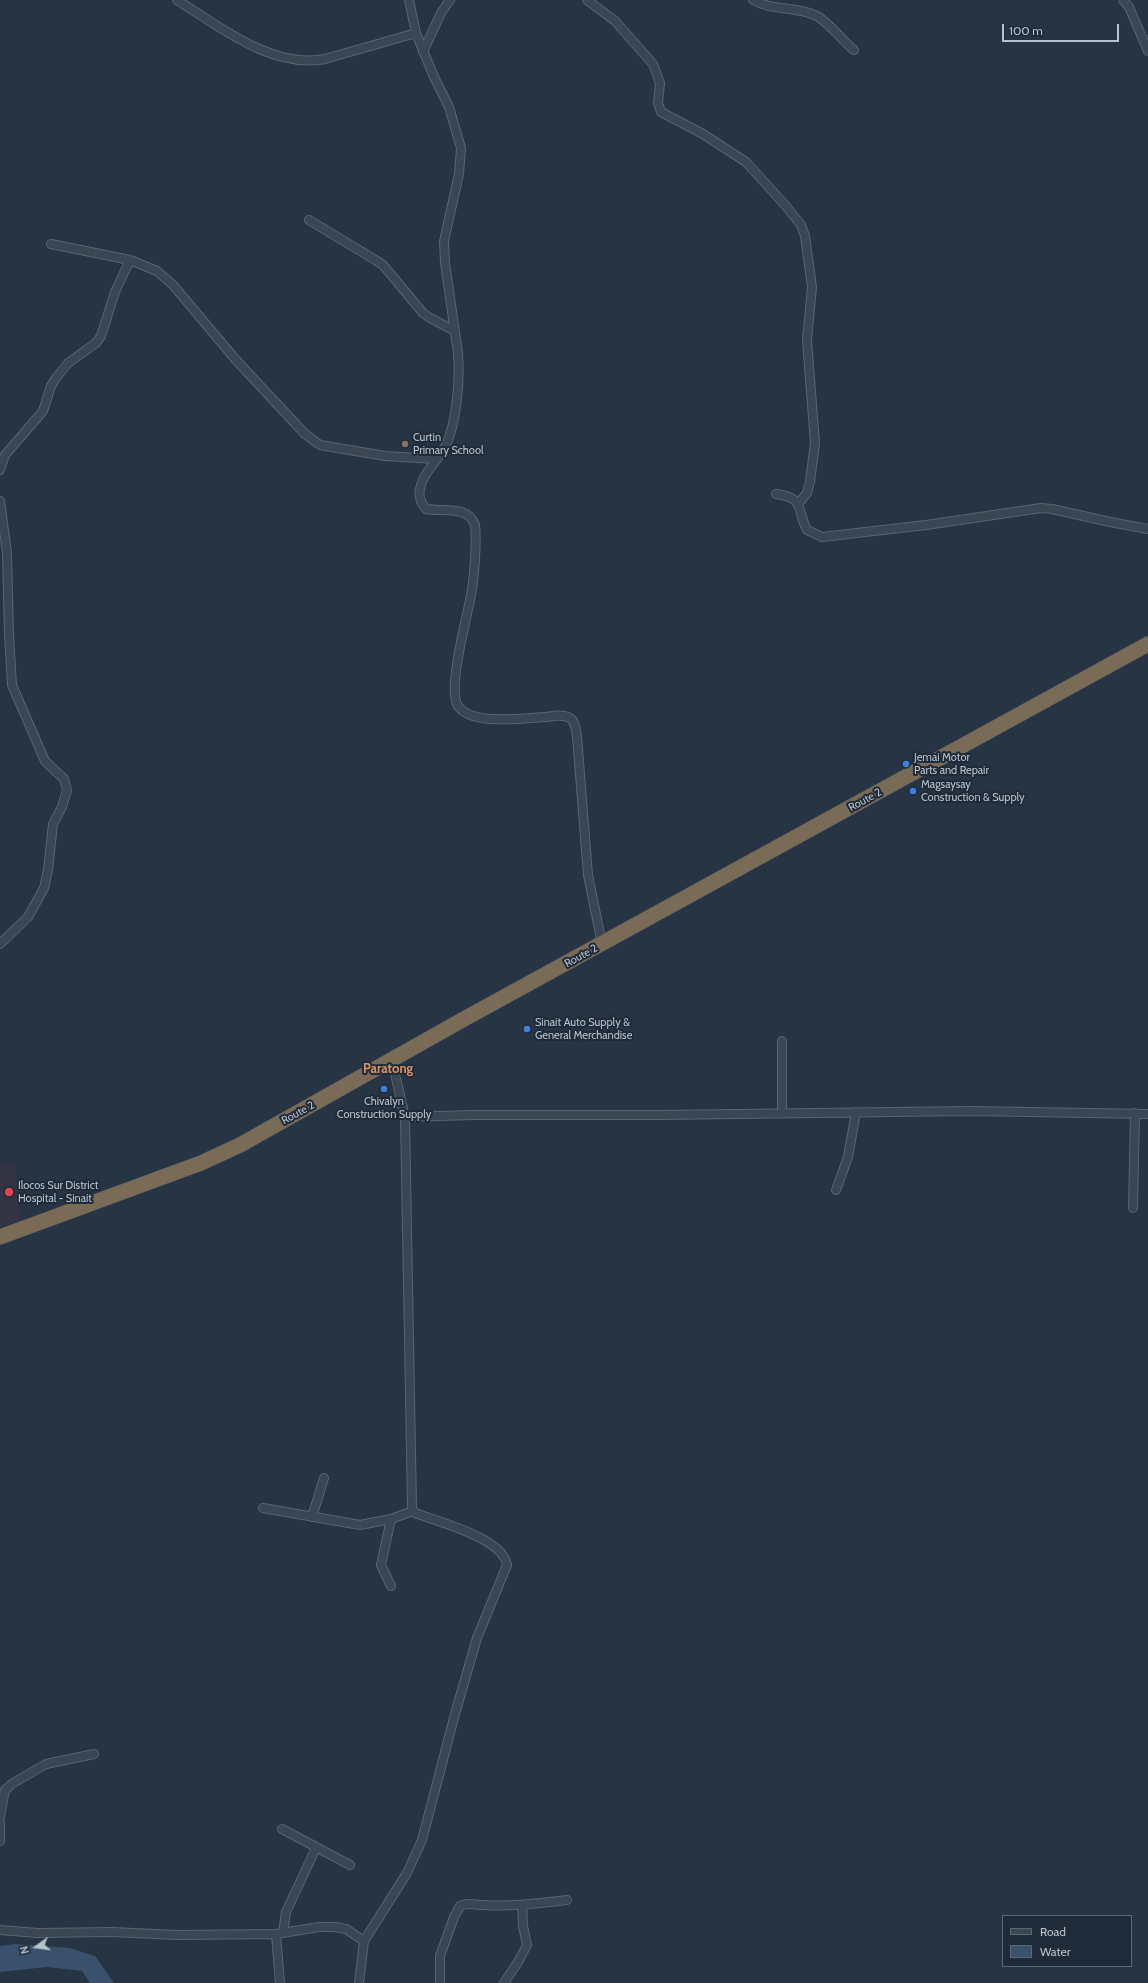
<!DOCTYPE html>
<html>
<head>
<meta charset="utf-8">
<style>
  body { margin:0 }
  #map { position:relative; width:1148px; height:1983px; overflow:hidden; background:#263444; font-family:Cabin,sans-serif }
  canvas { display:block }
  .legend { position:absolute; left:1002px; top:1915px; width:130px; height:52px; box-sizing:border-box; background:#1f2b39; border:1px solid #5c6774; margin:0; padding:5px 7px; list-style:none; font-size:12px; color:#b8c1cd }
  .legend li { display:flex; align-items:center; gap:8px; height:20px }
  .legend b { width:20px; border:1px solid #5c6774 }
  .north { position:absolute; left:16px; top:1927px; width:40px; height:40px; -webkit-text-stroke:3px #1f2b39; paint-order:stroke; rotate:256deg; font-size:11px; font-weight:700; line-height:16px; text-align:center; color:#b8c1cd }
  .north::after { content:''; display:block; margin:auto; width:14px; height:18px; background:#b8c1cd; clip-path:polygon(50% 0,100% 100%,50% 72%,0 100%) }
  .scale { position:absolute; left:1002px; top:24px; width:117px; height:18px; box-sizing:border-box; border:2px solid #b8c1cd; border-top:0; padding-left:5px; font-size:12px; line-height:14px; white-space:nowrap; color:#b8c1cd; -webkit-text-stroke:3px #1f2b39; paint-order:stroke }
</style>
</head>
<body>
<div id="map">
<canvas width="1148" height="1983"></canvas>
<ul class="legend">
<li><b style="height:5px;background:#3a4654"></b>Road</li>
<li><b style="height:11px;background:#39516c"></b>Water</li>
</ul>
<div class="north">N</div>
<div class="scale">100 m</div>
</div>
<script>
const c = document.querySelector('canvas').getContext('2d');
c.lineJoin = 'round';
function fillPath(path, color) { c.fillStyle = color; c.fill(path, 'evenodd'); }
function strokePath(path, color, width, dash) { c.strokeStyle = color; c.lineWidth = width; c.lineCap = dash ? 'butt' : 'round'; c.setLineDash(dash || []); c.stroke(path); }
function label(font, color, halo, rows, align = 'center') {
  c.font = font + ' Cabin,sans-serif'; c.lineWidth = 4; c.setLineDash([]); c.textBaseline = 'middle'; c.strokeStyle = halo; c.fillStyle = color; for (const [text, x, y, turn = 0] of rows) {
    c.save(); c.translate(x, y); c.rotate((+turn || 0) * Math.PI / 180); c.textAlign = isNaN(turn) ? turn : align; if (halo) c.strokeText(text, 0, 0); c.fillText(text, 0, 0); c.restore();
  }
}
fillPath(new Path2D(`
  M14,1163l7,57 -21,8v-63z`), '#343344');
fillPath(new Path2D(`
  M15,1944l55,4 25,8 19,27h-24l-8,-12 -35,-4 -47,5v-26z`), '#39516c');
const street = new Path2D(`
  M177,0c43,27 95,69 148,59l91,-26
  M409,0l7,33 18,44 15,30 12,41 -2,26 -15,67 1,22 13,90c2,26 -1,75 -15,97 -8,14 -20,23 -23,39 -2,8 1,14 6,20 17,3 42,-4 49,16 2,15 -1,55 -4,70 -4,23 -24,94 -13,111 13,20 67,12 88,11 7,-1 17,-3 24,1 6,4 6,13 7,19l11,138 14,69
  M587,0l28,21 38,43 7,19 -2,20 3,9 42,22 43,28 39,43 16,20 4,11 7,51 -5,53 8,103 -5,39 -3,11 -9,11
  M753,0c19,11 44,6 64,16 11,6 26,25 37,34
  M1123,0l6,7 19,44
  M423,52l18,-39 9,-13
  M309,220l68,41 6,4 40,48 7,5 25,13
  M51,244l79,16 27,11 16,14 63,75 69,74 15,11 65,11 50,3
  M0,470l5,-15 38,-44 8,-25 5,-8 12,-15 28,-20 5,-7 14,-44 15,-32
  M776,494c30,4 20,15 31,36l15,7 104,-12 115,-17 11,1 58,13 38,7
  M0,501l7,52 2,82 3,50 33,76 19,18 3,11 -5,17 -9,17 -1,9 -4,37 -4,18 -16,29 -28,27
  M782,1113v-72
  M405,1117l68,-2h187l310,-4 178,3
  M836,1190l12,-33 8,-45
  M1133,1208l2,-95
  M263,1508l97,17 31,-6
  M312,1517l12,-39
  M391,1586l-10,-21 10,-46 22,-8
  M0,1816l5,-26 8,-7 33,-19 48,-10
  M0,1822v19
  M282,1829l68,36
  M0,1930l38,3 74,-1 65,3 99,-1 43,-7h16l11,2 18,12
  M283,1933l3,-21 30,-64
  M276,1934l4,49
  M359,1983l5,-42 43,-68 15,-33 33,-126 22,-76 30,-73c-4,-27 -68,-43 -92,-52l-3,-5 -7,-391 -13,-56
  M440,1983v-27l14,-39 6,-11c8,-4 15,-1 24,-1 28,2 56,-2 83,-5
  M504,1983l14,-21 9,-17 -4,-19 -1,-21`);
const highway = new Path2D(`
  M0,1237l201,-74 39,-18 224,-126 684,-375`);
strokePath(street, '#596471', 10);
strokePath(highway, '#45515e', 16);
strokePath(street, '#3a4654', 8);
strokePath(highway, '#7a6b57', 15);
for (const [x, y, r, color] of [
  [405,444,4,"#8d6e63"],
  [906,764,4,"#3f7fe0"],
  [913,791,4,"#3f7fe0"],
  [527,1029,4,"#3f7fe0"],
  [384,1089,4,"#3f7fe0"],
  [9,1192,5,"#e0444e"]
]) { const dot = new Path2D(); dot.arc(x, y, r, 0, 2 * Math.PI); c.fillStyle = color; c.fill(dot); strokePath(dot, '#1f2b39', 1.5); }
label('11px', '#b8c1cd', '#1f2b39', [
  ["Curtin",413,438],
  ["Primary School",413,451],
  ["Jemai Motor",914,758],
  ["Parts and Repair",914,771],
  ["Magsaysay",921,785],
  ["Construction & Supply",921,798],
  ["Sinait Auto Supply &",535,1023],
  ["General Merchandise",535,1036],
  ["Chivalyn",384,1102,"center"],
  ["Construction Supply",384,1115,"center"],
  ["Ilocos Sur District",18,1186],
  ["Hospital - Sinait",18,1199]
], 'left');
label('11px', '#b8c1cd', '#1f2b39', [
  ["Route 2",865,800,-29],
  ["Route 2",581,956,-29],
  ["Route 2",298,1113,-29]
]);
label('bold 13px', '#db9265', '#1f2b39', [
  ["Paratong",388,1069]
]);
</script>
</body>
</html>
